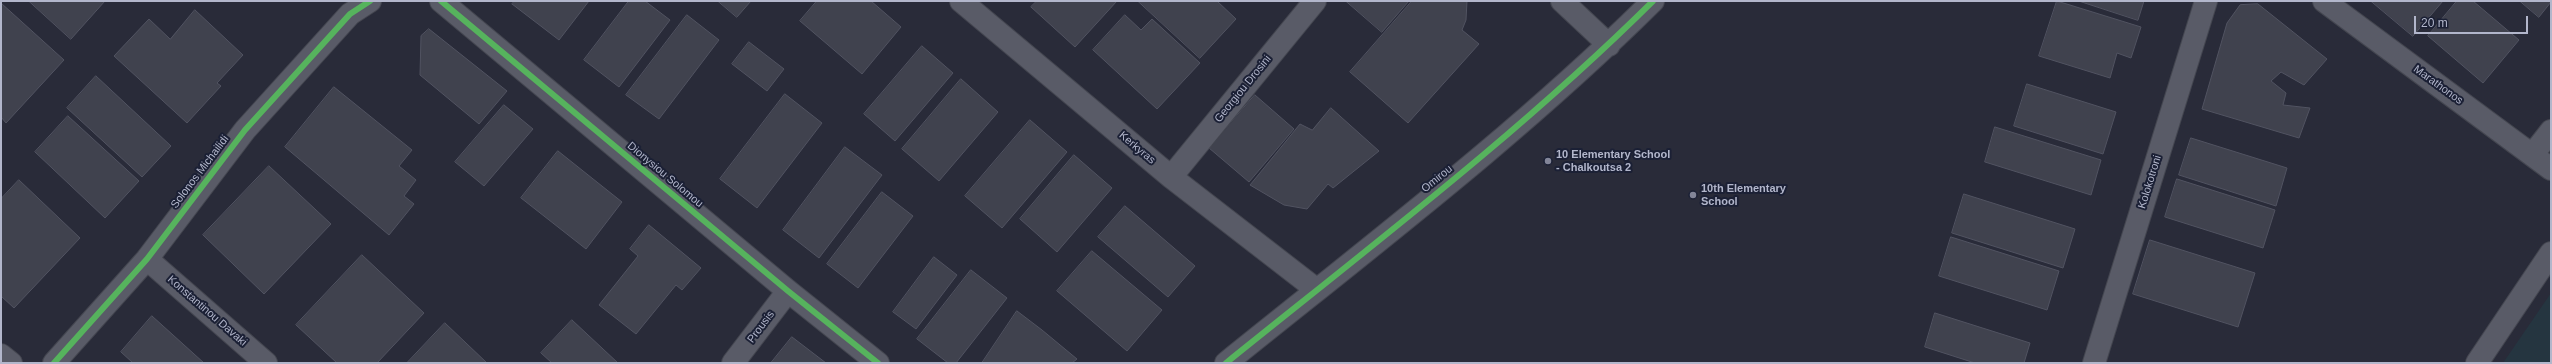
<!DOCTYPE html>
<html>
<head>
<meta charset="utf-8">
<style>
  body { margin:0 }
  #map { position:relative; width:2552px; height:364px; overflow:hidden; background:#292b39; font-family:Helvetica,sans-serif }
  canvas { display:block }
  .frame { position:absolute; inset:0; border:2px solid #b2b6cb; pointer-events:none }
  .scale { position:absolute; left:2414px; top:16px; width:114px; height:18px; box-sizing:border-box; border:2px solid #b2b6cb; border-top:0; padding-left:5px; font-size:12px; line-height:14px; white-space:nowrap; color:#b2b6cb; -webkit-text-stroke:3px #1b2035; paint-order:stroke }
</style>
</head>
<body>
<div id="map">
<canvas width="2552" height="364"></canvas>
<div class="frame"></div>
<div class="scale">20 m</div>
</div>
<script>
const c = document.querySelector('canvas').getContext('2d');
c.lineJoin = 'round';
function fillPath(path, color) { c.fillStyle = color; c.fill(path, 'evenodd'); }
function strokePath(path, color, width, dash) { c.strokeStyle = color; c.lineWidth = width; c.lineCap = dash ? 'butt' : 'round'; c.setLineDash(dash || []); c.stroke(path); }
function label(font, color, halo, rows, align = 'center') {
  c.font = font + ' Helvetica,sans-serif'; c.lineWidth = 4; c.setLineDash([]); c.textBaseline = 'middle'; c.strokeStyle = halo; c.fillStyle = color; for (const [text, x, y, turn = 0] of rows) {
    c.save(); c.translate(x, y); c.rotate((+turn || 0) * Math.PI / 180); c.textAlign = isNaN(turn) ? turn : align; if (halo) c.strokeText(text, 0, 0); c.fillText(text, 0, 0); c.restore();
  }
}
fillPath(new Path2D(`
  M2551,293v70h-48z`), '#253540');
const building = new Path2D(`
  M29,1h76l-34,38z
  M515,1h74l-30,39 -47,-36z
  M629,1h16l25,19 -51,67 -35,-27z
  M718,1h33l-14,16z
  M817,1h54l30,26 -39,47 -62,-53z
  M1037,1h80l-42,46 -44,-40z
  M1138,1h79l19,18 -36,39z
  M1346,1h63l-27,31z
  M1412,1h55l-1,19 -4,10 17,14 -71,79 -58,-51z
  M2057,1l84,26 -10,31 -14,-5 -7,25 -71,-22z
  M2079,1h65l-6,19z
  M2371,1h72l-30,35z
  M2457,1h16l46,39 -36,43 -55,-47z
  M2520,1h31v1l-12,15z
  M1,3l63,57 -58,63 -5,-6z
  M2258,4l69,55 -23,26 -23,-13 -10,9 15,12 -3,12 27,3 -11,30 -97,-29 25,-86 13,-18z
  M195,10l48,45 -26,28 4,3 -34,37 -73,-67 35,-37 21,20z
  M687,15l32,25 -60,79 -33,-24z
  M1125,15l16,15 11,-11 48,44 -43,46 -64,-59z
  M429,29l78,62 -28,33 -59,-49 1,-39z
  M749,42l35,27 -17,22 -35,-27z
  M922,46l31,27 -58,68 -31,-27z
  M96,76l75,70 -29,31 -75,-69z
  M961,79l37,33 -59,69 -37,-32z
  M2027,84l89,28 -13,42 -89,-28z
  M334,87l78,63 -13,16 17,14 -12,16 10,8 -25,31 -104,-88z
  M785,94l37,29 -65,85 -37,-29z
  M1255,95l39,34 -45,53 -40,-34z
  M504,105l29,24 -49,57 -29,-24z
  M1331,108l48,43 -46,37 -5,-4 -21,25 -23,-4 -34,-20 50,-61 12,6z
  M68,116l71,65 -34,37 -70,-66z
  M1030,120l37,32 -65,76 -37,-32z
  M1995,127l106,33 -10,35 -106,-33z
  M2191,138l96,30 -11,38 -97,-31z
  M845,147l37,28 -63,83 -36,-28z
  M558,151l64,51 -36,47 -65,-51z
  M1074,155l38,33 -55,64 -37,-33z
  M269,166l62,58 -67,70 -61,-59z
  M2177,179l98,31 -12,38 -98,-31z
  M19,180l61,58 -66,70 -13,-12v-97z
  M882,192l31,24 -55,72 -31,-24z
  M1964,194l111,35 -12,39 -111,-35z
  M1125,206l70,60 -27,31 -70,-60z
  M649,225l52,43 -19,22 -6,-5 -40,49 -37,-29 39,-49 -8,-7z
  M1951,237l108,34 -12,39 -108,-34z
  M2150,240l105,33 -17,54 -105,-33z
  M1092,251l70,59 -35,41 -70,-60z
  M362,255l62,58 -47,50h-40l-41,-38z
  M934,257l23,18 -41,54 -23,-17z
  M971,270l36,28 -51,65h-8l-31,-24z
  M1017,311l25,19 35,29 -5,4h-90z
  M1935,313l95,30 -6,20h-49l-50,-16z
  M152,316l52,47h-71l-12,-11z
  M572,320l46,43h-66l-11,-10z
  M445,323l42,40h-80z
  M792,337l34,26h-55z`);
fillPath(building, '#40424e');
strokePath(building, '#515361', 1);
const minor = new Path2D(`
  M441,1l347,290 90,72
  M961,1l210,176 146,113
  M1562,1l47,44
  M2324,1l227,168
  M2533,154l18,-23
  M1171,177l144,-176
  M147,259l119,104
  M1,355l10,8
  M54,363l93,-104 98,-129 105,-116 20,-13
  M733,363l55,-72
  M1226,363c145,-117 295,-231 427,-362
  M2094,363l112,-362
  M2477,363l74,-110`);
strokePath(minor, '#444650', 24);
strokePath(minor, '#595b67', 22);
strokePath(new Path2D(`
  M441,1l347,290 90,72
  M54,363l93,-104 98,-129 105,-116 20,-13
  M1226,363c145,-117 295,-231 427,-362`), '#56b35d', 6);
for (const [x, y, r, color] of [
  [1548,161,4,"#828598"],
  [1693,195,4,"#828598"]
]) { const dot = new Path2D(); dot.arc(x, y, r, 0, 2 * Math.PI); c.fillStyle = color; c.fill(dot); strokePath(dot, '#1b2035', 1.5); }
label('11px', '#b2b6cb', '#1b2035', [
  ["Marathonos",2438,85,36],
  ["Georgiou Drosini",1243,89,-51],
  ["Kerkyras",1137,148,40],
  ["Solonos Michailidi",200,172,-53],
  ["Dionysiou Solomou",665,175,40],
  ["Omirou",1437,179,-39],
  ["Kolokotroni",2150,182,-73],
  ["Konstantinou Davaki",207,311,41],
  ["Prousis",761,327,-53]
]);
label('bold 11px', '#b2b6cb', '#1b2035', [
  ["10 Elementary School",1556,155],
  ["- Chalkoutsa 2",1556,168],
  ["10th Elementary",1701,189],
  ["School",1701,202]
], 'left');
</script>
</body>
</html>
